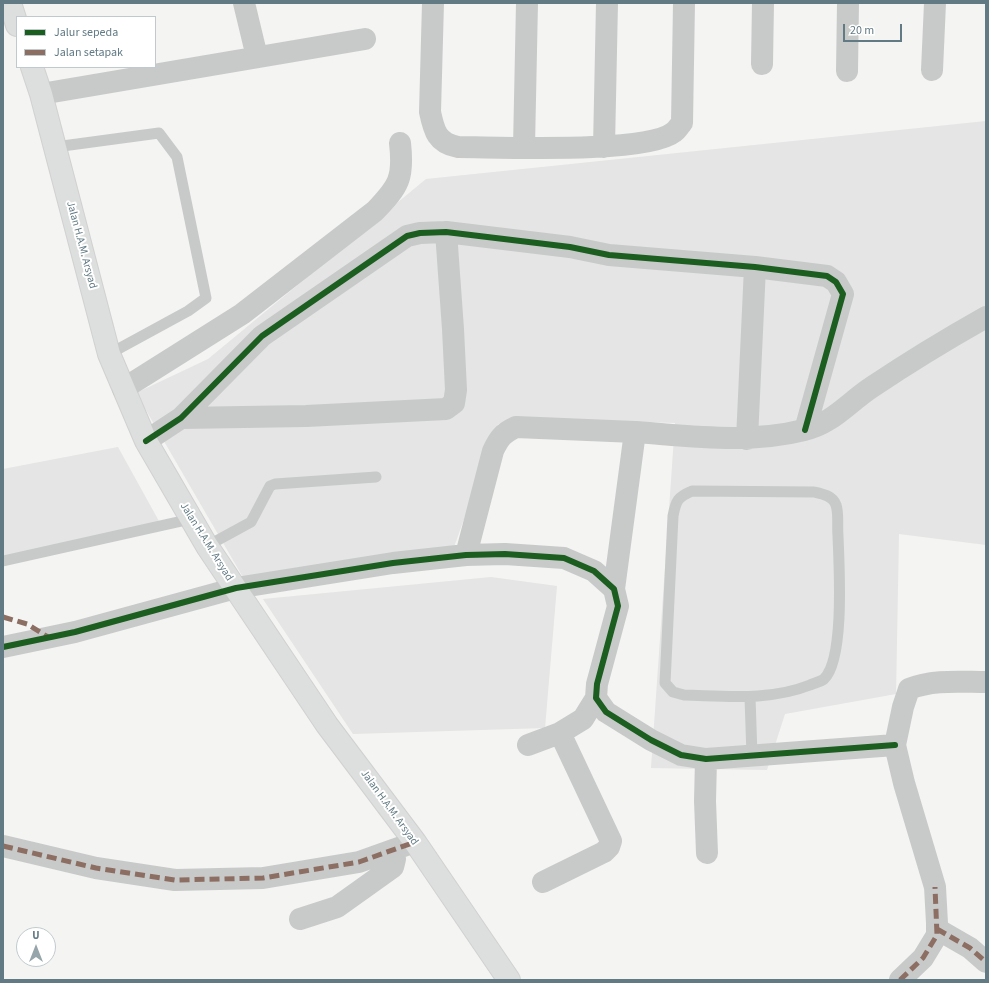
<!DOCTYPE html>
<html>
<head>
<meta charset="utf-8">
<style>
  body { margin:0 }
  #map { position:relative; width:989px; height:983px; overflow:hidden; background:#f4f4f2; font-family:"Source Sans 3",sans-serif }
  canvas { display:block }
  .frame { position:absolute; inset:0; border:4px solid #627a84; pointer-events:none }
  .legend { position:absolute; left:16px; top:16px; width:140px; height:52px; box-sizing:border-box; background:#fff; border:1px solid #c0cace; margin:0; padding:5px 7px; list-style:none; font-size:12px; color:#627a84 }
  .legend li { display:flex; align-items:center; gap:8px; height:20px }
  .legend b { width:20px; border:1px solid #c0cace }
  .north { position:absolute; left:16px; top:927px; width:40px; height:40px; box-sizing:border-box; background:#fff; border:1px solid #c0cace; border-radius:50%; rotate:0deg; font-size:11px; font-weight:700; line-height:16px; text-align:center; color:#627a84 }
  .north::after { content:''; display:block; margin:auto; width:14px; height:18px; background:#95a5aa; clip-path:polygon(50% 0,100% 100%,50% 72%,0 100%) }
  .scale { position:absolute; left:843px; top:24px; width:59px; height:18px; box-sizing:border-box; border:2px solid #627a84; border-top:0; padding-left:5px; font-size:12px; line-height:14px; white-space:nowrap; color:#627a84; -webkit-text-stroke:3px #fff; paint-order:stroke }
</style>
</head>
<body>
<div id="map">
<canvas width="989" height="983"></canvas>
<div class="frame"></div>
<ul class="legend">
<li><b style="height:5px;background:#1b5e20"></b>Jalur sepeda</li>
<li><b style="height:5px;background:#8d6e63"></b>Jalan setapak</li>
</ul>
<div class="north">U</div>
<div class="scale">20 m</div>
</div>
<script>
const c = document.querySelector('canvas').getContext('2d');
c.lineJoin = 'round';
function fillPath(path, color) { c.fillStyle = color; c.fill(path, 'evenodd'); }
function strokePath(path, color, width, dash) { c.strokeStyle = color; c.lineWidth = width; c.lineCap = dash ? 'butt' : 'round'; c.setLineDash(dash || []); c.stroke(path); }
function label(font, color, halo, rows, align = 'center') {
  c.font = font + ' "Source Sans 3",sans-serif'; c.lineWidth = 4; c.setLineDash([]); c.textBaseline = 'middle'; c.strokeStyle = halo; c.fillStyle = color; for (const [text, x, y, turn = 0] of rows) {
    c.save(); c.translate(x, y); c.rotate((+turn || 0) * Math.PI / 180); c.textAlign = isNaN(turn) ? turn : align; if (halo) c.strokeText(text, 0, 0); c.fillText(text, 0, 0); c.restore();
  }
}
fillPath(new Path2D(`
  M986,121v424l-87,-11 -3,160 -111,20 -18,56 -116,-2 24,-345 -146,-5 -31,6 -44,123 -210,32 -108,-186 72,-34 218,-180z
  M118,447l42,76 -157,36v-90z
  M491,577l66,9 -12,142 -192,6 -90,-135z`), '#e4e5e4');
const highway = new Path2D(`
  M10,3l7,22
  M32,67l9,27 68,260 37,87 61,105 120,179 88,117 94,138`);
strokePath(highway, '#d0d1d0', 24);
strokePath(new Path2D(`
  M55,147l104,-14 18,24 29,141 -18,13 -79,43
  M692,491l122,1c9,2 19,4 22,13 3,8 1,22 2,31 1,29 7,123 -14,143 -4,3 -10,4 -14,6 -40,16 -84,11 -126,10l-11,-3 -8,-9 8,-167c3,-16 5,-19 19,-25z
  M207,546l44,-24 19,-36 5,-2 101,-7
  M3,561l188,-42
  M750,697l2,59`), '#c8caca', 11);
strokePath(new Path2D(`
  M244,3l13,54
  M433,3l-3,109c4,19 7,31 28,35 41,0 189,7 216,-15 3,-2 5,-6 8,-9l2,-120
  M762,64l1,-61
  M932,70l3,-67
  M847,71l1,-68
  M41,94l324,-55
  M524,147l3,-144
  M604,147l3,-144
  M123,389l119,-75 133,-103c24,-25 29,-33 25,-68
  M181,418l125,-2 140,-7 8,-6 2,-13 -3,-61 -7,-97
  M747,439l8,-172
  M146,441l35,-23 81,-82 145,-100 13,-3 26,-1 124,15 39,8 146,12 72,9 9,6 7,12 -38,136
  M466,555l27,-104c6,-13 10,-18 23,-24l119,5
  M614,589l21,-157c56,4 114,12 169,-2 28,-6 45,-28 68,-43 37,-25 75,-48 114,-70
  M3,647l72,-15 161,-44 157,-25 73,-8 39,-1 59,4 30,13 20,18 4,17 -21,78 -1,14 10,14 45,28 30,15 25,4 189,-14
  M528,745l32,-12 23,-14 13,-21
  M706,759l-1,42 2,52
  M3,846l93,22 79,12 88,-2 96,-16 56,-20
  M543,882l61,-30 5,-5 2,-6 -51,-108
  M300,919l37,-12 56,-40 2,-8 -1,-8
  M937,929l33,19 16,14
  M900,980l23,-22 14,-23v-12l-2,-36 -31,-104 -9,-38 8,-38 6,-18c24,-10 52,-7 77,-7`), '#c8caca', 22);
strokePath(highway, '#dddede', 22);
strokePath(new Path2D(`
  M3,617l24,7 21,13
  M3,846l93,22 79,12 88,-2 96,-16 56,-20
  M937,929l33,19 16,14
  M900,980l23,-22 14,-23 -2,-48`), '#8d6e63', 5, [10, 5]);
strokePath(new Path2D(`
  M146,441l35,-23 81,-82 145,-100 13,-3 26,-1 124,15 39,8 146,12 72,9 9,6 7,12 -38,136
  M3,647l72,-15 161,-44 157,-25 73,-8 39,-1 59,4 30,13 20,18 4,17 -21,78 -1,14 10,14 45,28 30,15 25,4 189,-14`), '#1b5e20', 6);
label('11px', '#627a84', '#fff', [
  ["Jalan H.A.M. Arsyad",81,245,75],
  ["Jalan H.A.M. Arsyad",206,542,58],
  ["Jalan H.A.M. Arsyad",389,808,54]
]);
</script>
</body>
</html>
